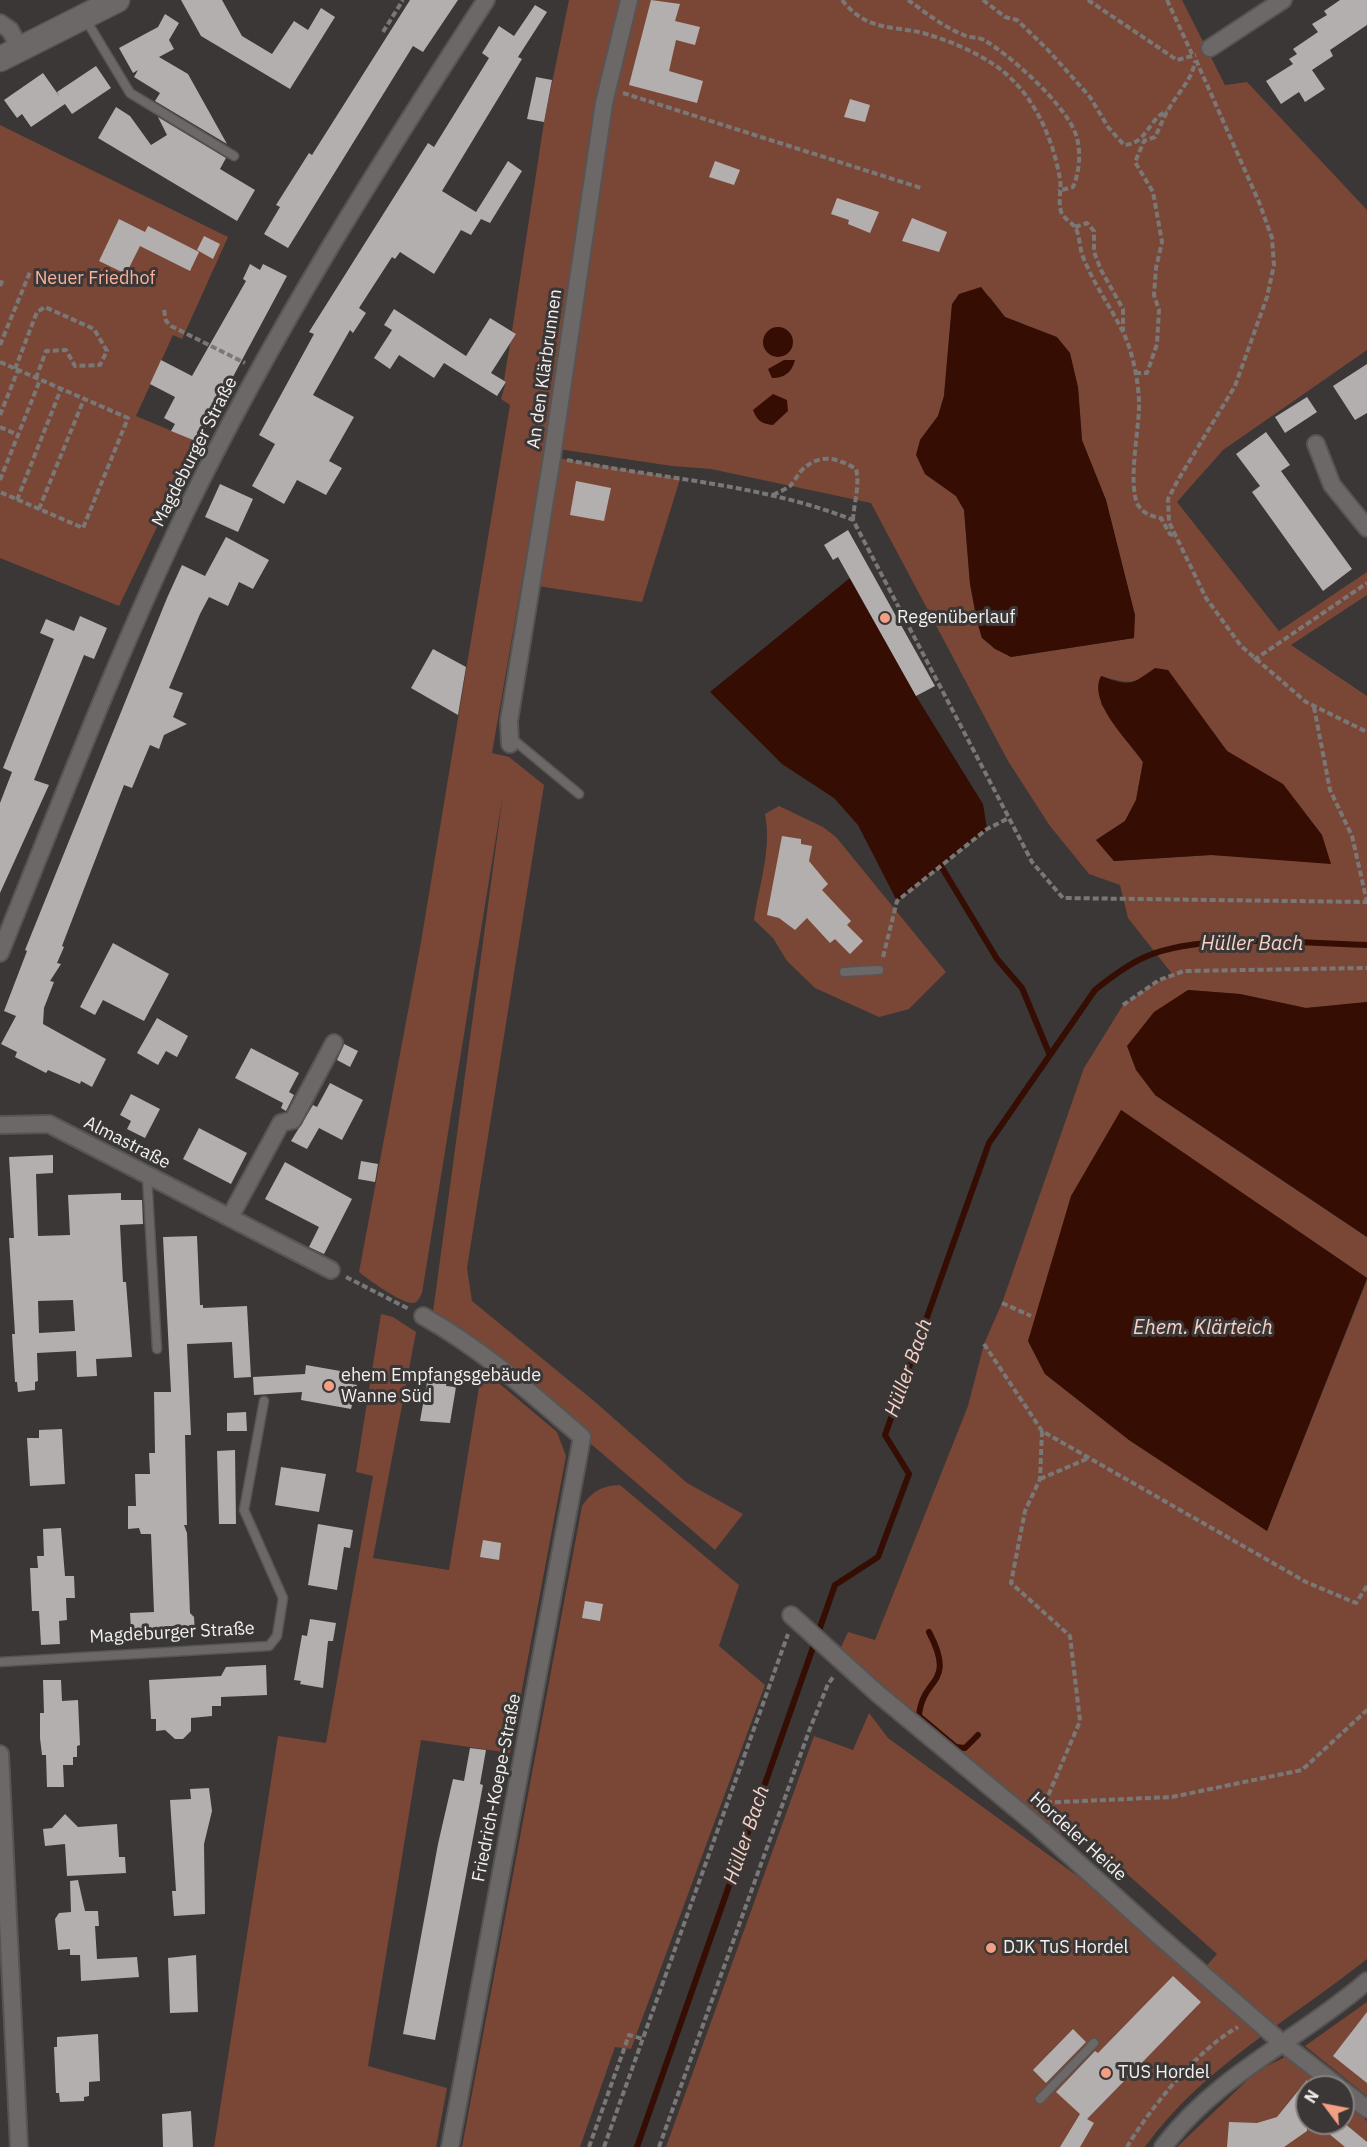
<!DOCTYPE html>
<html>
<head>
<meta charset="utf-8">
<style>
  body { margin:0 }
  #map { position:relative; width:1367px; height:2147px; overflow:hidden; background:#3a3736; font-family:"IBM Plex Sans",sans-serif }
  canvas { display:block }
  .north { position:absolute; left:1295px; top:2075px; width:60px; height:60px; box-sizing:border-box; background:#3a3736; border:2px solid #848180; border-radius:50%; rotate:302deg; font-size:16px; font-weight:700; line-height:24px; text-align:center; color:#f2f0ef }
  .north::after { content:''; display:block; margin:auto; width:21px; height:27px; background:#f39f83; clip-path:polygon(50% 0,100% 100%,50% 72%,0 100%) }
</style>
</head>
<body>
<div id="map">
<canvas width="1367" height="2147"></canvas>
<div class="north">N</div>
</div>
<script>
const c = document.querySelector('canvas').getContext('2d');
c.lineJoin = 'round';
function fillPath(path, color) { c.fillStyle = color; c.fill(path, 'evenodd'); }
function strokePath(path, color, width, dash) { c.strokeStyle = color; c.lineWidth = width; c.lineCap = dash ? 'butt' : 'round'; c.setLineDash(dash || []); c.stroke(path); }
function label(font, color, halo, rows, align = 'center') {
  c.font = font + ' "IBM Plex Sans",sans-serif'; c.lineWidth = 6; c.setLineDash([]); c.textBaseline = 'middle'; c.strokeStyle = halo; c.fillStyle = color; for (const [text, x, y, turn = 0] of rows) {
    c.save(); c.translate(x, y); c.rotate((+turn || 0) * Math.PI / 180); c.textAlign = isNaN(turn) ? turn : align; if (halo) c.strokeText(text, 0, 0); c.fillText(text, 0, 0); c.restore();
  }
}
fillPath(new Path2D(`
  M569,0h613l43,85 22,-3 120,128v140l-144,100 -46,52 102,129 88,-59v23l-76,50 76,51v306l-61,6 -66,-14 -52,-4 -33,105 212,142v41l-246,-168 -93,231 17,33 84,66 138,91 100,-251v679c-75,60 -165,108 -222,188h-479l148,-411 39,14 16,-37 19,25 243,177 70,57 16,-18 -146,-130 -17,17 -217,-185 11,-24 27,8 93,-234 16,-62 18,-41 82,-235 39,-63 34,-23 16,-7 -45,-57 -8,-33 -31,-11 -39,-48 -42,-65 -137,-258 -160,-34 -39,-3 -127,-19 -53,306 17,4 35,28 -77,483 5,33 122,100 93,82 56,31 -28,36 -221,-189 -41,-29 -20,-20 70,-518 -81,499c-2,4 -4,10 -10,10 -11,0 -43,-23 -53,-31l62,-330 89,-537 -9,-6 5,-17 -2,-2 6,-36 6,-10 -4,-3 32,-209zM990,297l15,20 16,6 57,64 4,54 24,59 28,115v23l-123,19 -29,-19 -12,-54 -6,-74 -8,-14 -31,-22 -5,-34 18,-24 6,-20 8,-92zM1168,671l59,80 56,34 39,50 -111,20 -97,6 -18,-21 29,-19 11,-21 7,-38 -42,-58v-28c32,10 36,6 67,-5z
  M0,125l228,112 -46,102 -9,-4 -37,81 62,26 -79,164 -119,-48z
  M552,457l128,22 -38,123 -111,-17z
  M779,806l44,21 13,10 110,135 -37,37 -30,8 -64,-29 -28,-27 -14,-23 -19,-18c5,-35 18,-71 11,-106z
  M381,1314l12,3 23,15 -43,226 76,12 33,-201 75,63 9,24 -56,297 -89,-13 -53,326 79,22 -11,59h-222l64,-411 48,7 47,-267 -17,-4z
  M620,1485l119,100 -20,61 46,39 -134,364 -16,-2 -35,100h-118l120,-641c11,-15 19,-20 38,-21z
  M1367,2002v94l-62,-50z
  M1287,2056l38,31h-18v36h36v-22l24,20v26h-190l80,-76z`), '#7a4737');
fillPath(new Path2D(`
  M981,287l24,30 52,20 13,16 8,34 4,53 24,60 29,115 -1,23 -123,19 -16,-8 -13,-11 -5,-16 -7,-38 -6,-74 -8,-14 -31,-22 -9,-19 4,-15 18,-24 6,-20 8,-92 7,-10z
  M763 342a15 15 0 1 1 30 0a15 15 0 1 1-30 0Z
  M784,360h11c-3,12 -10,18 -23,18l-4,-9z
  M773,394l14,6 1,11 -15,14c-11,-1 -16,-4 -20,-15z
  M850,578l66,118 67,108 4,25 -90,72 -39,-76 -24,-27 -52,-34 -72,-72z
  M1155,668l13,2 59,81 56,33 39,51 9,29 -120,-9 -97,6 -18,-21 29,-19 11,-21 7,-38c-14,-21 -56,-60 -42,-86 29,11 30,9 54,-8z
  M1188,990l52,4 66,14 61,-6v235l-212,-142 -19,-25 -9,-24 27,-34z
  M1121,1110l246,168 -100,253 -138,-91 -84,-66 -17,-33 43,-145z`), '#350d02');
strokePath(new Path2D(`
  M938,861l59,98 25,29 27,65
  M929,1632c28,54 -7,44 -10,84l37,31 9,1 13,-13
  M637,2147l198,-562 43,-28 31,-83 -24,-39 104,-292 106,-153c16,-13 32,-25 50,-33 56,-25 159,-14 222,-12`), '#350d02', 6);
fillPath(new Path2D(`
  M181,0h41l20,36 30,18 22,-33 14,9 13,-22 14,9 -45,72 -89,-53z
  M410,0h48l-35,52 -10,-6 -125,202 -24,-14 16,-27 -4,-2 33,-52 3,2z
  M651,0l29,4 -5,17 25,6 -5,18 -19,-5 -7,31 34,10 -6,22 -68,-18z
  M1340,0h27v25l-37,25 3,6 -21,14 13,19 -20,13 -6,-10 -18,12 -15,-23 27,-17 -4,-5 8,-5 -4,-5 25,-17 -6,-8 15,-9 -3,-4z
  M535,5l12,7 -29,45 4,2 -80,132 34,21 32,-51 14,10 -32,52 -9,-4 -10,16 -10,-5 -27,44 -34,-22 -5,7 -3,-2 -33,51 7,5 -13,20 -3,-3 -37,65 41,22 -25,44 13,7 -16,27 -29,-15 -13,24 -32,-18 23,-42 -16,-9 55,-101 -5,-2 119,-189 6,4 55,-89 -7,-5 17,-27 15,10z
  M165,14l14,9 -10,17 5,9 -15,8 29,17 39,70 -72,-43 5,-8 -26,-16 4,-7 -5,3 -14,-25 39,-21z
  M96,66l15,22 -39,26 -7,-10 -34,23 -9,-13 -5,4 -13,-18 39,-27 17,24 -3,-5z
  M536,77l16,3 -8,42 -17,-3z
  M850,99l20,6 -5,17 -21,-5z
  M116,107l14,9 21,29 16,-10 -9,-18 68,41 -6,11 35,21 -18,31 -139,-83z
  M715,161l25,9 -6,15 -25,-8z
  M837,198l42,14 -9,21 -22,-9 1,-4 -18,-6z
  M912,218l35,14 -8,20 -37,-11z
  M119,219l26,13 3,-6 51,26 -9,19 -50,-25 -14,28 -27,-13z
  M204,236l16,8 -7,15 -16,-9z
  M250,264l10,6 3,-6 24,12 -89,166 -27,-11 4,-7 -11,-6 11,-21 -25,-13 11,-24 31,16 54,-95 -3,-2z
  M394,309l72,47 24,-38 26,16 -25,39 15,9 -9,14 -53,-33 -10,15 -35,-23 -9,14 -16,-11 18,-28 -8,-5z
  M1367,364v49l-12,7 -22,-34z
  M1307,397l10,15 -32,21 -10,-16z
  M1266,432l24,33 -9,6 71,98 -29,22 -71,-99 8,-6 -24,-32z
  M576,481l35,7 -7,33 -34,-6z
  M220,484l33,15 -15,33 -33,-15z
  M848,530l87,156 -19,10 -78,-139 -5,3 -9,-15z
  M226,537l43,23 -16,29 -14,-7 -11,24 -19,-9 -9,17 -31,74 14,5 -10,24 14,7 -23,11 -5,14 -9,-4 -18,43 -8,-3 -62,161 2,1 -7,16 4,1 -11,17 4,1 -10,26 -1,16 63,35 -14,28 -11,-6 -1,3 -32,-14 -2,3 -31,-16 2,-5 -16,-8 15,-28 -12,-5 23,-60 -2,-1 142,-352 15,-33 23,11z
  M80,616l27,12 -13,31 -10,-4 -50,125 15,5 -49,108v-90l12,-31 -9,-4 51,-129 -14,-6 6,-14 28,12z
  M433,649l33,18 -8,48 -47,-27z
  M782,836l19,3v5l11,2 -3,15 19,23 -6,6 29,31 -4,4 16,16 -13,13 -15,-15 -5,4 -23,-25 -12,12 -16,-12 -12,-3z
  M113,943l56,31 -25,47 -41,-21 -8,15 -15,-8z
  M157,1018l31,18 -11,21 -11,-6 -8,14 -21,-12z
  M344,1044l14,7 -8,16 -13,-7z
  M251,1048l48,25 -10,19 5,3 -8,16 -5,-3 2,-5 -48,-25z
  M330,1083l33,17 -21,40 -23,-12 -12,21 -16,-8 22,-36 4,2z
  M131,1094l29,15 -15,29 -18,-9 4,-8 -11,-6z
  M199,1128l48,25 -16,31 -48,-25z
  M53,1155v18l-17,1 2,62 32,-1 -2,-40 53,-2v7h21l1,24 -23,1 3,57h3l6,75 -36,2 1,17 -20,1 -1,-26 -39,2 1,28 -3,1v8l-17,2 -1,-10h-2l-3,-48h3l-6,-96h5l-5,-81zM73,1300l2,31 -36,2 -1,-32z
  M361,1161l17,3 -3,18 -17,-3z
  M285,1162l67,37 -28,55 -15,-7 10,-20 -54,-28z
  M197,1236l3,69h3v3l44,-2 4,71 -17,1 -2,-36 -45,2 4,91h-6l2,90h-3l3,8 3,80 4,4 1,18h-21v-5l-43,1 -1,-18 24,-1 -3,-78h-10l-2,-6 -11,1v-23h8l-1,-32h15l-1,-21h6l-1,-61h17l-8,-155z
  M306,1365l40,7 -1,11 12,2 -6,24 -50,-9 1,-8 -48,3 -1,-18 52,-3z
  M429,1371l19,3 -2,12 10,1 -6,36 -30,-2z
  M246,1412l1,19h-20v-18z
  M62,1429l3,55 -35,2 -3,-48h12v-8z
  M235,1450l1,74h-17l-2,-73z
  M281,1467l45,7 -7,38 -44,-7z
  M318,1524l35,6 -3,18 -6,-1 -7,43 -29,-5z
  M61,1528l4,48h9l1,22h-9l1,22 -8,1 1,23 -19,1 -2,-34h-7l-2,-43h8l-1,-12h7l-1,-27z
  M483,1540l18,3 -2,17 -19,-3z
  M585,1601l18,3 -3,17 -18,-3z
  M310,1619l26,4 -3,18h-5l-5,47 -23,-4 1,-3 -7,-1 8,-45 5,1z
  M266,1665l1,30 -46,2v9h-9v10l-21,2v13l-8,8h-8l-10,-9 -9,1v-12h-5l-2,-39 72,-4 5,-9z
  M43,1680h18l1,21 16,-1 2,45 -3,1v11h-4v8h-10l1,22h-17l-1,-32h-4l-2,-17v-25h4z
  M470,1748l16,2 -6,34 3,1 -48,255 -32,-6 35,-190 15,-65 11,2z
  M209,1788l3,23 -8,33 1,70 -31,2 -2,-25h4l-6,-91 21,-1 -1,-10z
  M65,1814l13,13 39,-3 2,33h6l1,16 -59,3 -2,-32 -20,2 -2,-17 9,-1z
  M78,1880l7,31h13l1,15h-4l2,33 40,-2 2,20 -58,4 -1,-26h-10v-6l-12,1 -3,-31 4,-6 12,-1 -1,-31z
  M196,1955l2,57 -28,1 -2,-55z
  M1173,1976l28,26 -114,117 7,4 -14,24h-20l20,-33 -24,-22 39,-41 3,2z
  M1367,2012v71l-34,-27z
  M1073,2029l13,13 -40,41 -13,-13z
  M98,2034l2,47 -11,1v14l-5,1v4l-24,1 -1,-9h-3l-2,-46h3v-10z
  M1307,2080v51l-23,16h-57l2,-25 28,1 20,-6z
  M191,2111l2,36h-30l-1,-33z
  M1316,2123h28l23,19v5h-22z`), '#b3afae');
const service = new Path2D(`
  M86,20l44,73 104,63
  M510,737l69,57
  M844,972l35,-2
  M147,1176l10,173
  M0,1662l269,-16 8,-10 6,-38 -39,-88 20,-109
  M1040,2099l54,-56`);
const minor = new Path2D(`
  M0,23l10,7 10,19
  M1210,48l73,-48
  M1316,444l16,41 35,43
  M510,744l-1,-23 43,-264 52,-354 25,-103
  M0,953c60,-148 117,-298 186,-442 86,-178 192,-345 300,-511
  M0,1125l49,-1 282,146
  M230,1217l51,-94 12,-3 41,-77
  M423,1316c59,33 108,77 159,121l-132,710
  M791,1615l86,78 159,132 122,110 123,107 58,45
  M0,1754l19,393
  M1343,2090l24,19
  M1163,2147c56,-74 136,-107 204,-166`);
const secondary = new Path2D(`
  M0,59l117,-59`);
strokePath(service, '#575554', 11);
strokePath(minor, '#575554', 20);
strokePath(secondary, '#575554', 27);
strokePath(new Path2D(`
  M842,0c25,31 46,25 81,33 24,7 49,17 70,31 38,25 59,70 67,115 2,11 -3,24 2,35 3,5 10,9 13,13 5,8 4,18 7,27 10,28 29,53 42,80 9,20 14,45 15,67 1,25 -12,83 -1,104 5,8 14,12 23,13l9,16 6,3
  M908,0c18,13 37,28 58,36 6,2 12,1 18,4 27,16 77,61 90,90 8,17 6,41 -1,57l-15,4
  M983,0l22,17 12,3 30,29 43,48 18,30 16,18c23,-1 25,-27 43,-34
  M1088,0l89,60 19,-5
  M1167,0l25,54
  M383,32l20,-32
  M1196,60l63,142 13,36 2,27 -7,32 -32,89 -57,94 -10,19 1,23 37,76 35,48 65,56 61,30
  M623,93l298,95
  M1075,227l12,-4 7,8v21l7,18 22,39v22
  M0,286l3,-7
  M164,310l2,11 5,5 74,37
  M0,345l30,-73
  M0,362l128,56 -45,110 -83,-36
  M15,369l22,-57 8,-5 49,22 13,22 -7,14 -25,1 -9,-16 -20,1 -10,27
  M1135,373h12l10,-29 2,-34 -5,-15 2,-27 6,-26 -9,-50 -18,-30 9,-21 11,-4c5,-10 9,-21 15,-30 9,-16 22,-27 25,-46
  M0,415l18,-45
  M0,427l18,8
  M567,460c95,19 195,24 286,60l179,342 31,36 304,4
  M0,480l40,-100
  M773,495c5,-3 12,-5 17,-9 4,-4 7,-10 11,-15 18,-18 35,-14 55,-2 4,17 -2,33 -3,51
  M17,500l44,-111
  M39,509l45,-110
  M1254,660l113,-77
  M1314,707l16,83 22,46 15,66
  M883,957l14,-56 90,-72 22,-11
  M1123,1005l36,-25 25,-9 183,-3
  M346,1277l63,32
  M1002,1303l29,13
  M984,1344l58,87 264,151 50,21 11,-17
  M1042,1431l-2,48 -15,32 -14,72 59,53 10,85 -35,82
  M1040,1479l49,-21
  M1037,1803l135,-6 130,-27 65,-60
  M589,2147l40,-112 14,4
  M604,2147l184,-513
  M659,2147l150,-416 19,-47 6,-8
  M1127,2147c23,-39 71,-98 111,-120`), '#7a7877', 4, [6, 3]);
strokePath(service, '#6c6867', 8);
strokePath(minor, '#6c6867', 16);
strokePath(secondary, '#6c6867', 24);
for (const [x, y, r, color] of [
  [885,618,6,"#f39f83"],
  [329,1386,6,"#f39f83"],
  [991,1948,6,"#f39f83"],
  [1106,2073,6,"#f39f83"]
]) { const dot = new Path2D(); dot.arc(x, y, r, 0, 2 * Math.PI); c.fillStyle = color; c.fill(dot); strokePath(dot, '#3a3736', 2); }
label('18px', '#fab29a', '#3a3736', [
  ["Neuer Friedhof",95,279]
]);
label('18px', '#f2f0ef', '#3a3736', [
  ["An den Klärbrunnen",545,369,-82],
  ["Magdeburger Straße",195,452,-63],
  ["Almastraße",127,1143,27],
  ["Magdeburger Straße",172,1633,-3],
  ["Friedrich-Koepe-Straße",497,1788,-79],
  ["Hordeler Heide",1078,1837,42]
]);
label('18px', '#f2f0ef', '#3a3736', [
  ["Regenüberlauf",897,618],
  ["ehem Empfangsgebäude",341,1376],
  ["Wanne Süd",341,1397],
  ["DJK TuS Hordel",1003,1948],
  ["TUS Hordel",1118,2073]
], 'left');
label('italic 20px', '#f7d1c5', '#3a3736', [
  ["Hüller Bach",1252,944],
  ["Ehem. Klärteich",1203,1328],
  ["Hüller Bach",909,1368,-70],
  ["Hüller Bach",747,1835,-71]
]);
</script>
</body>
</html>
